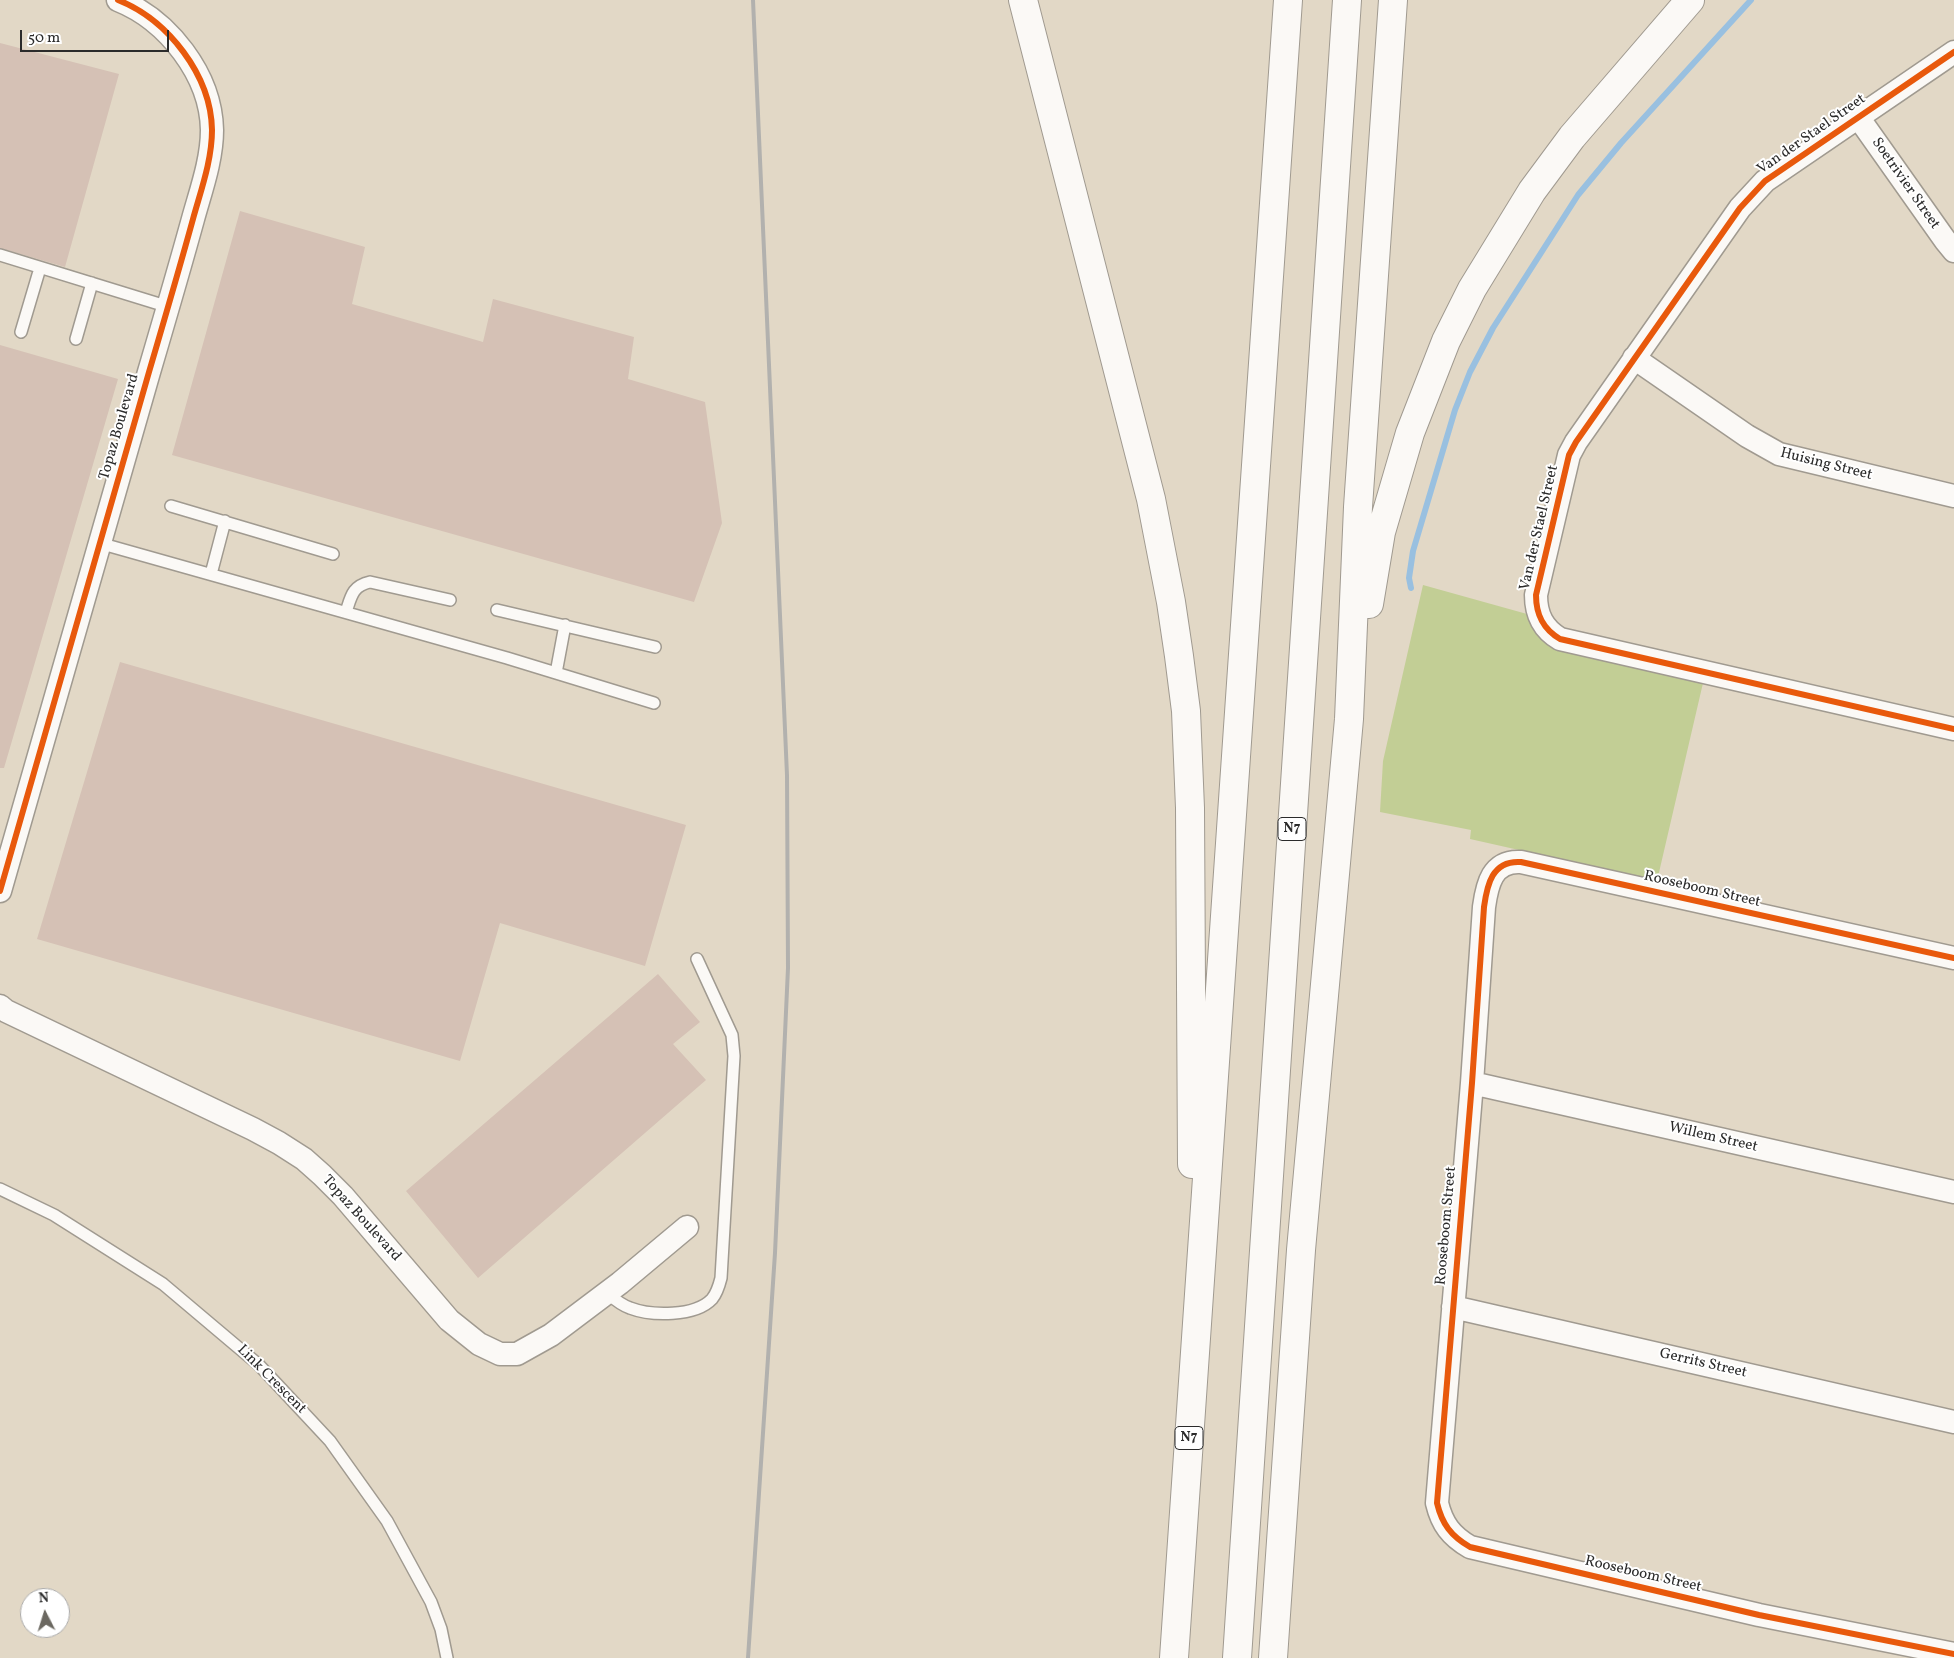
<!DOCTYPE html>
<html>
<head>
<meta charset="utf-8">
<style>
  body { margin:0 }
  #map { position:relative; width:1954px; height:1658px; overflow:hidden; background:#e2d8c6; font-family:Vollkorn,serif }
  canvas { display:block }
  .north { position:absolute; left:20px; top:1588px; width:50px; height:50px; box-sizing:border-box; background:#fff; border:1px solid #aaa; border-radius:50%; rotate:355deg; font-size:14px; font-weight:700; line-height:20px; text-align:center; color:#2b2b2b }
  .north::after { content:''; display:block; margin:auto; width:18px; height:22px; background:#6b6861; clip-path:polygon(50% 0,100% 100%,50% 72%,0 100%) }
  .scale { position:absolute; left:20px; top:30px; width:149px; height:22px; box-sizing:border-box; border:2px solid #2b2b2b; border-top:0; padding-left:6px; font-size:15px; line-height:18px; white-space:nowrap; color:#2b2b2b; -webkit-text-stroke:4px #fff; paint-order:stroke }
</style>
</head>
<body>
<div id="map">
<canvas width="1954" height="1658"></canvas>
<div class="north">N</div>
<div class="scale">50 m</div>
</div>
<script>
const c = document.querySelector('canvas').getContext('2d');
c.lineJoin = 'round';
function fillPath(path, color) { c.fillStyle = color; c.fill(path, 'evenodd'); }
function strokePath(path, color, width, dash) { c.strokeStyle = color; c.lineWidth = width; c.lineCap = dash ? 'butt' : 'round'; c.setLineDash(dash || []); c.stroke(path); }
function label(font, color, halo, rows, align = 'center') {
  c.font = font + ' Vollkorn,serif'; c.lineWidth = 4; c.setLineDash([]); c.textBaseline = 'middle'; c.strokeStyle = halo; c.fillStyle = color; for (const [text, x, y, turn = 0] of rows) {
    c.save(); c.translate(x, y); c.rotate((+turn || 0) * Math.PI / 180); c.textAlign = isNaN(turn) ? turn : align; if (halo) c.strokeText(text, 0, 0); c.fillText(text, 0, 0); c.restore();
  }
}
fillPath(new Path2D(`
  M1423,585l104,29 11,21 20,15 145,33 -46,198 -187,-42 1,-9 -91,-18 3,-51z`), '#c2ce95');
strokePath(new Path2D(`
  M1411,588l-2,-10 4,-27 42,-141 15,-38 23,-44 85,-133 43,-52 130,-143`), '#99c0e0', 6);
fillPath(new Path2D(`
  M0,43l119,31 -54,193 -65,-19z
  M240,211l125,36 -13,57 131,38 10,-43 141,38 -6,42 77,23 17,121 -28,79 -522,-147z
  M0,345l118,34 -114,389h-4z
  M120,662l566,163 -41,141 -145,-43 -40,138 -423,-122z
  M658,974l42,48 -27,22 33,36 -228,198 -72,-87z`), '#d5c1b5');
const service = new Path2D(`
  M0,255l169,52
  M21,332l19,-64
  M76,339l16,-56
  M171,506l162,48
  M99,543l408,115 147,45
  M211,574l14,-53
  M497,610l158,37
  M346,612c5,-15 6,-26 24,-30l80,18
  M556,673l9,-48
  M0,1189l54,26 109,69 96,81 71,76 57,80 44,81 10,27 6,29
  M607,1293c7,6 14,12 23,15 21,8 65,9 82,-9 5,-6 7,-13 9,-21l13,-222 -2,-21 -35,-76`);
const minor = new Path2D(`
  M1954,52l-189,129 -25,27 -164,234 -7,13 -33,140c0,20 7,34 24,44l394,90
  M1858,117l87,123 9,11
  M1634,358l113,78 32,18 175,42
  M0,891c50,-173 99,-346 149,-519 15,-51 30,-102 44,-153 8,-29 19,-59 19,-89 -1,-55 -44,-110 -94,-130
  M1954,958l-433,-96c-29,-2 -34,23 -37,45l-12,176 -35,420c5,21 14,33 33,44l289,68 195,39
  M0,1006l6,5 247,118 26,14 25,16 18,16 21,21 106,124 30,24 21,10h17l34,-19 69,-52 67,-56
  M1472,1083l482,109
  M1453,1307l501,115`);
const motorway = new Path2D(`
  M1023,0l128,499 20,103 8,54 7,55 4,97 2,356
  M1369,604l12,-72 29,-99 36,-92 26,-52 60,-98 40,-54 118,-137
  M1174,1658l114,-1658
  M1237,1658l110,-1658
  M1273,1658l28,-408 48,-531 9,-212 35,-507`);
strokePath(service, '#a09a90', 14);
strokePath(minor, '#a09a90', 25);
strokePath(motorway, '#a09a90', 30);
strokePath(service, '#fbf9f6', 11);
strokePath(minor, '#fbf9f6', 22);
strokePath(motorway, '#fbf9f6', 28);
strokePath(new Path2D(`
  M748,1658l27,-405 13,-285 -1,-193 -34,-775`), '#b2b1ae', 4);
strokePath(new Path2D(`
  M1954,52l-189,129 -25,27 -164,234 -7,13 -33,140c0,20 7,34 24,44l394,90
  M0,891c50,-173 99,-346 149,-519 15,-51 30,-102 44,-153 8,-29 19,-59 19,-89 -1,-55 -44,-110 -94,-130
  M1954,958l-433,-96c-29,-2 -34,23 -37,45l-12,176 -35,420c5,21 14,33 33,44l289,68 195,39`), '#e8590c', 6);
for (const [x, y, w] of [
  [1292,829,28],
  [1189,1438,28]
]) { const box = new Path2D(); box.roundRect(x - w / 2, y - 11.5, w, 23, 4); c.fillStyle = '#fff'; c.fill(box); strokePath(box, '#2b2b2b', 1); }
label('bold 14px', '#2b2b2b', null, [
  ["N7",1292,829],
  ["N7",1189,1438]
]);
label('15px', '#2b2b2b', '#fff', [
  ["Van der Stael Street",1812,135,-35],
  ["Soetrivier Street",1905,184,55],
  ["Topaz Boulevard",120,427,-74],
  ["Huising Street",1826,465,14],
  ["Van der Stael Street",1540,528,-77],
  ["Rooseboom Street",1702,890,13],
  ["Willem Street",1713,1138,13],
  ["Topaz Boulevard",361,1219,48],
  ["Rooseboom Street",1447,1226,-85],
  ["Gerrits Street",1703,1364,13],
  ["Link Crescent",271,1380,45],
  ["Rooseboom Street",1643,1575,13]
]);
</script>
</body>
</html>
